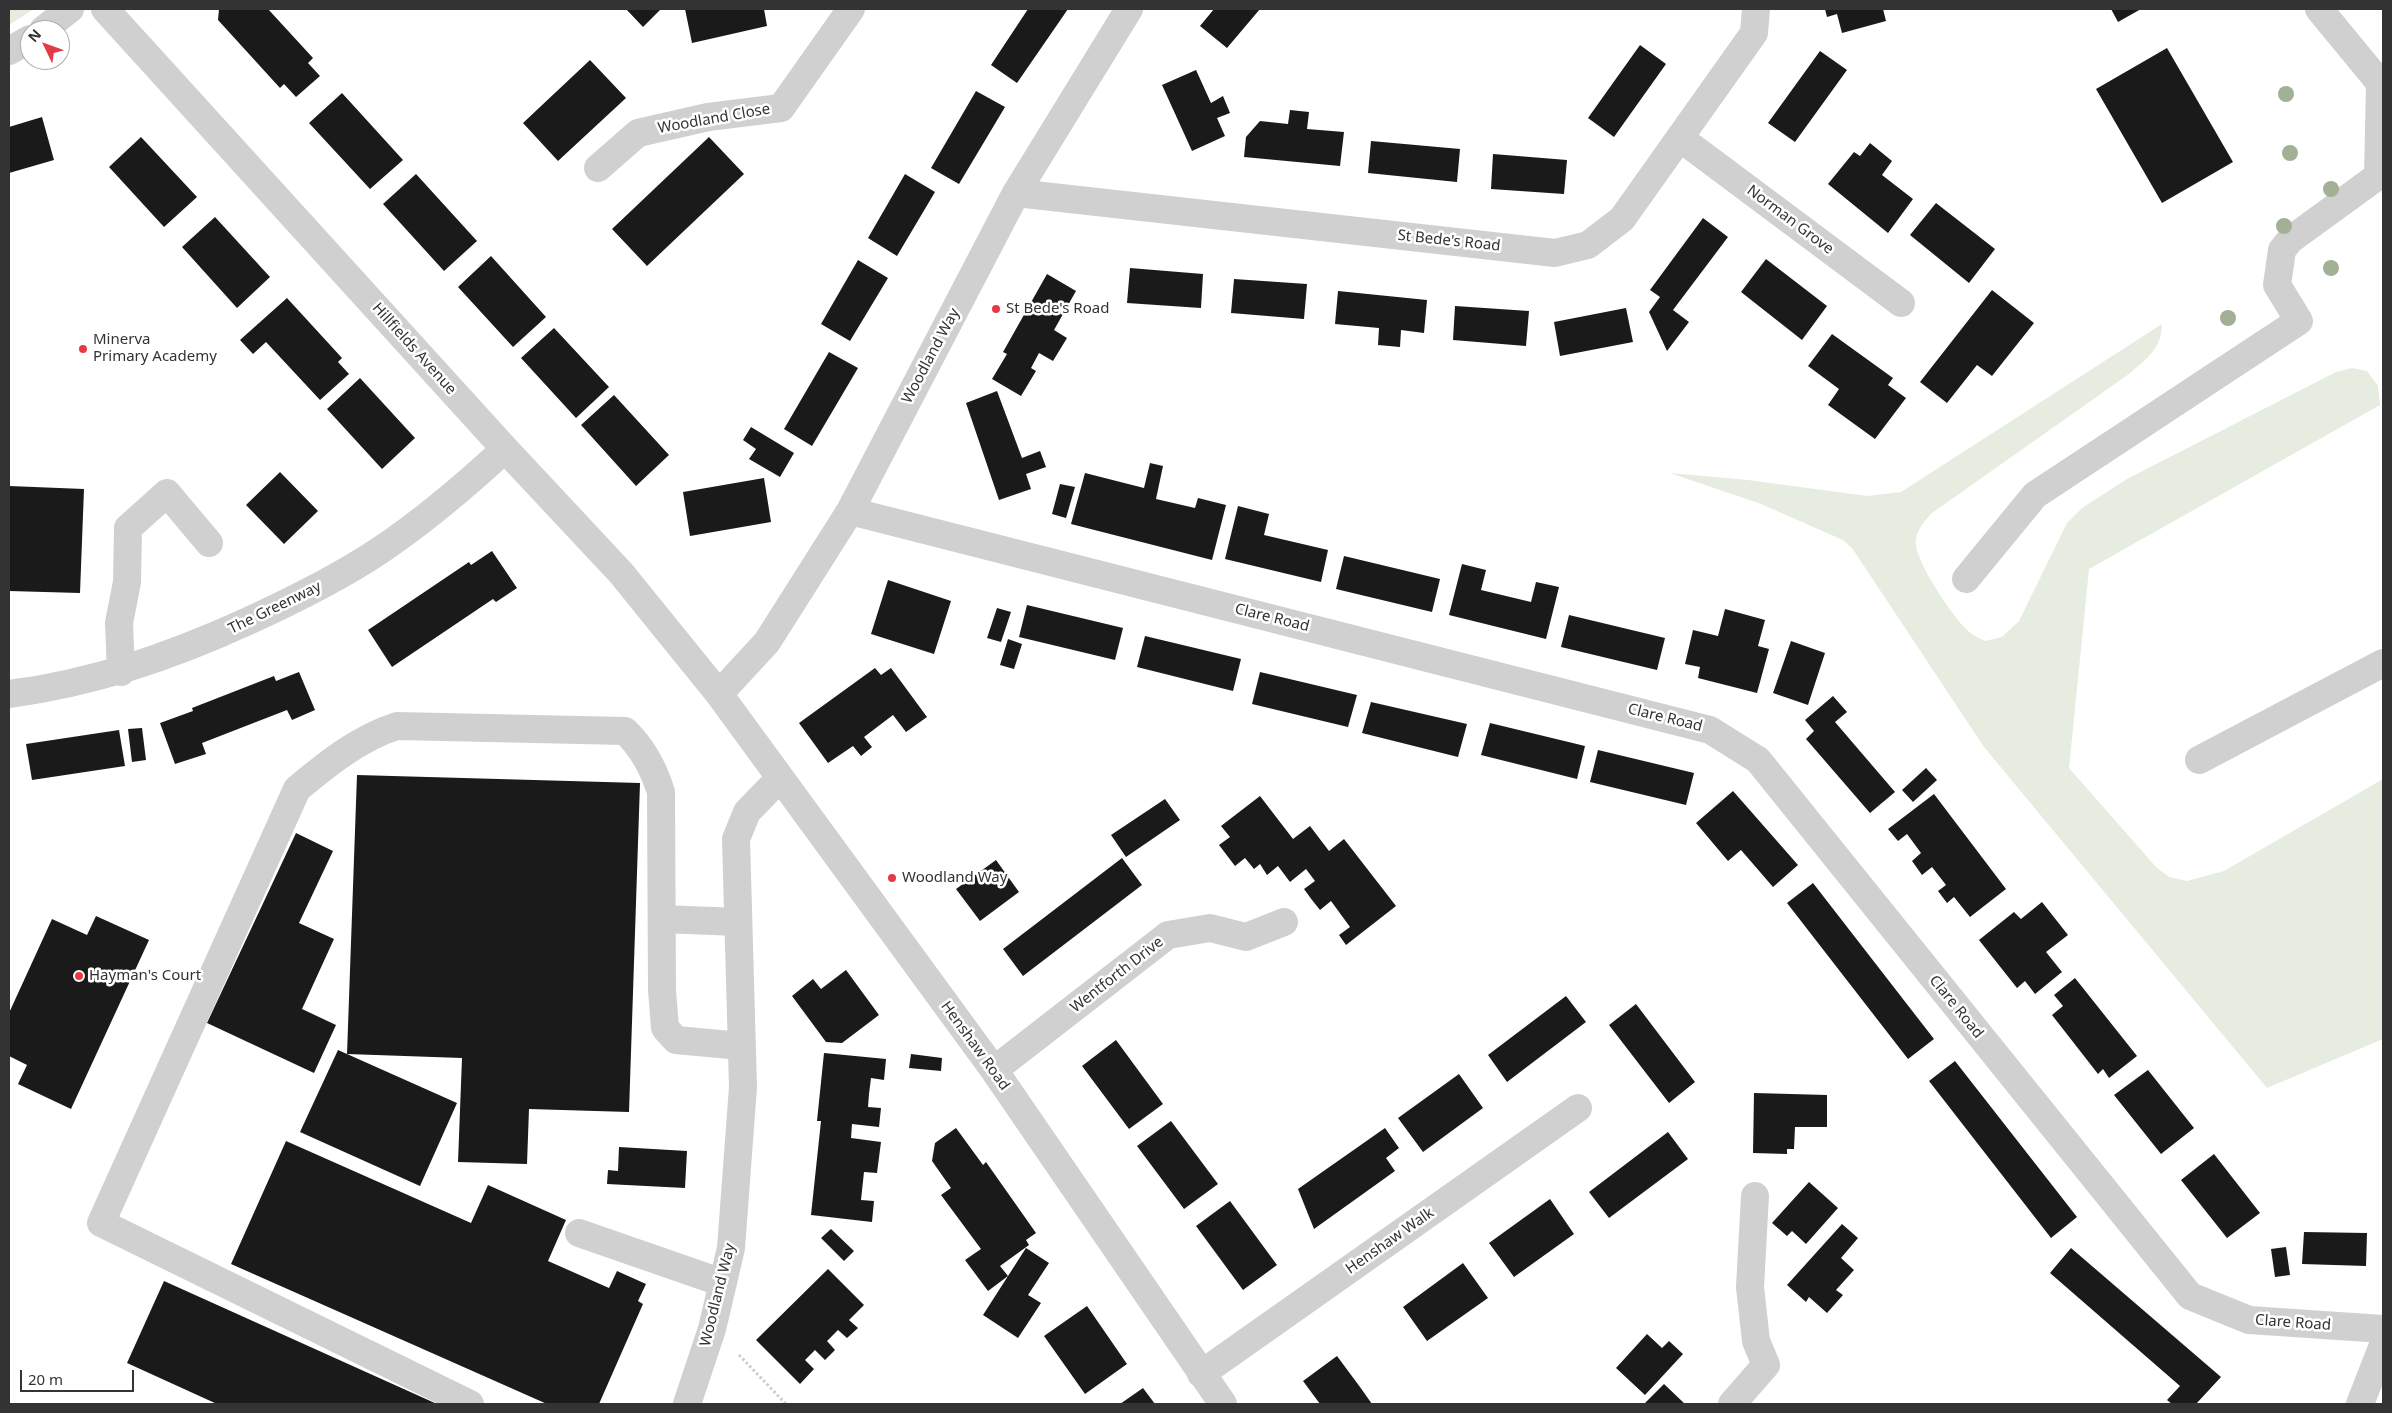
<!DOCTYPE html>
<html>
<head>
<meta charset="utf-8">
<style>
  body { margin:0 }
  #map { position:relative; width:2392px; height:1413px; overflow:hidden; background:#fff; font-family:"Noto Sans",sans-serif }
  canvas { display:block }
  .frame { position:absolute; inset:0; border:10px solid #333; pointer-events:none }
  .north { position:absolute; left:20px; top:20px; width:50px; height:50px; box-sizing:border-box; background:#fff; border:1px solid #adadad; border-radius:50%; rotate:312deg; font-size:14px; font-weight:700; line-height:20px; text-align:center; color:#333 }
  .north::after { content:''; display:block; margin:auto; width:18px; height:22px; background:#e63946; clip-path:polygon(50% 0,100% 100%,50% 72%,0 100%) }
  .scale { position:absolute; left:20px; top:1370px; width:114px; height:22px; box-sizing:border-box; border:2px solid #333; border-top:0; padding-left:6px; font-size:15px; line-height:18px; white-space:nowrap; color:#333; -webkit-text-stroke:4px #fff; paint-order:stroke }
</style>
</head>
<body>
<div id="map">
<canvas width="2392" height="1413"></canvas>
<div class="frame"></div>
<div class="north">N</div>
<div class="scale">20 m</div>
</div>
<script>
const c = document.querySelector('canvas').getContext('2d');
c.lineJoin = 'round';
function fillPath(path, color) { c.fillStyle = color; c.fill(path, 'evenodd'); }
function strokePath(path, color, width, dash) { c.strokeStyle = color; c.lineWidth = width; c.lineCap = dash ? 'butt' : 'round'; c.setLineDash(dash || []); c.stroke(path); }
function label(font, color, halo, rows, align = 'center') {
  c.font = font + ' "Noto Sans",sans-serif'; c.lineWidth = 5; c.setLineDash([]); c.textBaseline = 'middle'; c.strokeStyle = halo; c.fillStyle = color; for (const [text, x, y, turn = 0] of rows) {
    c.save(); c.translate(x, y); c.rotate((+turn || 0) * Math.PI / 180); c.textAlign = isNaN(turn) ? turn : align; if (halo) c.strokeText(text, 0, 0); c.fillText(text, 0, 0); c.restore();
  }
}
fillPath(new Path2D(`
  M9,9h25l-25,16z
  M2162,324c0,25 -16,35 -33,50l-197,139c-8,9 -18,19 -16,33 3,20 39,76 56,88 4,3 9,5 13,7l17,-4 17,-16 48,-98 15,-15 45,-29 209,-107 16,-4 15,3 11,15 2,19 -291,164 -20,199 87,99 13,10 18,4 37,-10 159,-92v260l-116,49 -283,-341 -132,-199 -9,-8 -82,-36 -91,-31 78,7 119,16 34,-4z`), '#e6ecdf');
fillPath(new Path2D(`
  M219,9h49l45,49 -5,5 12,13 -24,21 -12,-13 -4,4 -62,-68z
  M626,9h35l-18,18z
  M685,9h79l3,17 -75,17z
  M1028,9h40l-51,74 -26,-18z
  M1214,9h46l-33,39 -27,-22z
  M1825,9h58l3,12 -44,12 -5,-19 -10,3z
  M2111,9h30l-23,13z
  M1640,45l26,19 -52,73 -26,-19z
  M2167,48l66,114 -71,41 -66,-114z
  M1820,51l27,19 -52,72 -27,-19z
  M590,60l36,38 -68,63 -35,-38z
  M1196,70l15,33 12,-7 7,17 -13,5 8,18 -33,15 -30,-66z
  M976,91l29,16 -46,77 -28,-16z
  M342,93l61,67 -33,29 -61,-66z
  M1290,110l19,2 -2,17 37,3 -4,34 -96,-9 2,-20 14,-16 28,3z
  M42,117l12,43 -45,13v-46z
  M141,137l56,60 -33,30 -55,-60z
  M709,137l35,37 -97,92 -35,-37z
  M1371,141l89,8 -3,33 -89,-9z
  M1870,143l22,18 -10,14 31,24 -25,34 -60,-49 26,-32 6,4z
  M1493,154l74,6 -3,34 -73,-5z
  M416,174l61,67 -33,30 -61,-67z
  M905,174l30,18 -38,64 -29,-18z
  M1936,203l59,46 -26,34 -59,-48z
  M215,217l55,60 -33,31 -55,-61z
  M1703,218l25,19 -55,73 16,12 -22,29 -18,-39 11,-15 -10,-7z
  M491,256l55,61 -33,30 -55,-60z
  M1766,259l61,47 -25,34 -61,-48z
  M858,260l30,18 -38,63 -29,-17z
  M1130,268l73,6 -2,34 -74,-5z
  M1047,274l29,17 -22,39 13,8 -14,23 -14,-8 -8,15 5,3 -15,25 -29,-17 15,-25 -4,-2z
  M1234,279l73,5 -3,35 -73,-6z
  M1992,290l42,33 -42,53 -15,-11 -30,38 -27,-21z
  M1338,291l89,9 -3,33 -23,-3 -1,17 -22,-2 1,-17 -44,-4z
  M287,298l55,60 -4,4 11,12 -29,26 -54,-58 -13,12 -13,-14z
  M1455,306l74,5 -3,35 -73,-6z
  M1626,308l7,34 -73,14 -6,-34z
  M554,328l55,59 -33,31 -55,-60z
  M1832,334l61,44 -5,7 18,13 -31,41 -47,-34 11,-16 -31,-23z
  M829,352l29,16 -46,78 -28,-17z
  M360,378l55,60 -33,31 -55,-60z
  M997,391l25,67 18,-7 6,16 -20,7 5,15 -32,11 -33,-97z
  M614,395l55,60 -33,31 -55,-61z
  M751,427l43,26 -14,24 -31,-18 7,-10 -13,-9z
  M1150,463l13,3 -7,33 39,9 3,-10 28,7 -14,55 -141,-36 14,-51 59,15z
  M280,472l38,39 -34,33 -38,-39z
  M764,478l7,44 -81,14 -7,-44z
  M1060,484l15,3 -9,31 -14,-4z
  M9,486l75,3 -4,104 -71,-2z
  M1238,506l31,8 -5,21 64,15 -7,32 -96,-23z
  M492,551l25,37 -21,14 -3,-3 -101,68 -24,-37 101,-68 2,3z
  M1344,556l96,23 -8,33 -96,-23z
  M1462,564l24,6 -5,20 50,12 5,-20 23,5 -13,52 -97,-24z
  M888,580l63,21 -17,53 -63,-20z
  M1027,605l96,23 -8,32 -96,-23z
  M997,608l14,4 -10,30 -14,-4z
  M1725,609l40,11 -7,26 11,3 -12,44 -59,-15 2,-11 -15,-3 8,-34 25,6z
  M1569,615l96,23 -8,32 -96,-23z
  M1145,636l96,23 -8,32 -96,-24z
  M1008,639l14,5 -8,25 -14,-4z
  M1791,641l34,12 -17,52 -35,-12z
  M875,668l6,7 10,-7 36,49 -21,15 -13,-17 -29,22 8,10 -11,9 -8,-10 -25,17 -29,-40z
  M299,672l16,38 -23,10 -5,-10 -85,33 4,11 -31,10 -15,-41 33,-12 -1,-3 82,-32 2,5z
  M1260,672l97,23 -9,32 -96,-23z
  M1833,696l14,16 -12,10 60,70 -25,21 -64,-74 8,-8 -9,-11z
  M1371,702l96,22 -9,33 -96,-24z
  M1490,723l95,23 -8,33 -96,-24z
  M142,728l4,32 -14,2 -4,-33z
  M119,730l6,36 -93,14 -6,-36z
  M1598,750l96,23 -8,32 -96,-23z
  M1926,768l11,12 -24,22 -11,-12z
  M357,775l283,8 -11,329 -100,-3 -2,55 -69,-2 4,-104 -115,-4 110,49 -37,83 -120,-54 38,-82 9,4z
  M1733,791l65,74 -25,22 -32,-37 -13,11 -32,-38z
  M1934,794l72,95 -36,28 -16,-20 -7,6 -9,-12 8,-6 -14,-18 -10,8 -10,-14 9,-8 -14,-19 -9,7 -10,-12z
  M1260,796l33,43 17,-13 19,25 15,-12 52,67 -50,39 -7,-10 11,-8 -19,-26 -11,9 -8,-10 -8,-11 11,-8 -9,-12 -16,13 -12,-16 -11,9 -7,-11 -6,5 -9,-11 -10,8 -16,-21 11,-8 -9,-11z
  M1165,799l15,21 -54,37 -15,-22z
  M296,833l37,18 -34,72 35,16 -32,70 34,16 -22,48 -107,-50z
  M1122,858l20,27 -119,91 -20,-27z
  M996,860l23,32 -39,29 -24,-32z
  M1813,883l121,156 -26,20 -121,-156z
  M2042,902l26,33 -22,17 16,20 -27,22 -10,-13 -8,7 -38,-48 35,-28 7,7z
  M96,916l53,24 -78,169 -53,-25 9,-19 -18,-9v-43l43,-94 35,16z
  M846,970l33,45 -37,28 -16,-1 -34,-46 21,-17 8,10z
  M2075,978l62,78 -28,22 -6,-9 -5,5 -46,-59 11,-9 -9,-11z
  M1566,996l20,26 -79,60 -19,-27z
  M1636,1004l59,78 -26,21 -60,-78z
  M1116,1040l47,64 -34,25 -47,-63z
  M824,1053l62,6 -2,21 -13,-2 -2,16 -1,13 13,1 -2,19 -27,-3 -1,14 30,4 -4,31 -13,-1 -3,28 13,1 -2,21 -61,-7 10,-94h-4z
  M911,1054l31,4 -1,13 -32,-3z
  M1955,1061l122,156 -26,21 -122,-157z
  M2148,1070l46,58 -33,26 -47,-59z
  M1459,1074l24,34 -60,44 -25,-34z
  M1754,1093l73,2v32h-32l-1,22h-7v5l-34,-1z
  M1171,1121l47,63 -34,25 -47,-63z
  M956,1128l27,37 3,-3 50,71 -10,7 3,5 -29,21 8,10 -20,15 -23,-31 16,-11 -40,-54 10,-7 -19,-27 3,-18z
  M1385,1128l14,20 -13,10 9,13 -81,58 -16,-40z
  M1668,1132l20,27 -79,59 -20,-26z
  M286,1141l185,82 17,-38 78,35 -18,41 61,27 8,-17 29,13 -8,17 5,3 -44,100h-52l-316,-140z
  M619,1147l68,4 -2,37 -78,-4 1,-14 10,1z
  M2214,1154l46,59 -33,25 -46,-58z
  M1809,1182l29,26 -32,36 -14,-13 -5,5 -15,-13z
  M1550,1199l24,35 -60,43 -25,-34z
  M1230,1201l47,64 -34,25 -47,-64z
  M1842,1224l16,14 -17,20 13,12 -18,20 7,5 -16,18 -18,-16 -3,5 -19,-17z
  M831,1229l23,22 -10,10 -23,-23z
  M2304,1232l63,1 -1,33 -64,-2z
  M2286,1247l4,28 -15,2 -4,-28z
  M1026,1248l23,15 -21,32 13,8 -23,35 -35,-23z
  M2071,1248l150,129 -25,27h-24l-5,-4 13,-14 -130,-113z
  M1463,1263l25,35 -61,43 -24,-34z
  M828,1269l36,36 -15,15 9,8 -11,10 -9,-8 -11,11 8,9 -10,10 -10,-10 -10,10 9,9 -14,15 -44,-44z
  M164,1281l273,123h-220l-90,-41z
  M1087,1306l40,58 -42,30 -41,-58z
  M1647,1334l15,14 7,-7 14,13 -38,41 -29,-27z
  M1337,1356l23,31 12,17h-52l-17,-23z
  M1664,1384l21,20h-41z
  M1143,1388l12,16h-35z`), '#1a1a1a');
strokePath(new Path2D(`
  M739,1355l47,49`), '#cdcdcd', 3, [2.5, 2.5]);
strokePath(new Path2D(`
  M105,9l400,440 116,124 98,121 275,376 229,334
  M43,30l27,-21
  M9,51l21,-12
  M1680,138l221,165
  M598,168l40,-35 70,-16 73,-9 70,-99
  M1016,193l539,60 33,-8 34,-26 132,-186 2,-24
  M850,511l860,219 48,30 432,536 59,24 134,9
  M1966,579l69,-84 264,-174 -22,-36 5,-35 8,-10 88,-64 2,-93 -61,-74
  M121,672l-2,-49 8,-41 1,-54 39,-35 42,50
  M9,694c84,-11 160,-37 237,-72 46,-21 91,-43 133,-71 45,-30 86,-65 126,-102
  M719,694l48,-52 83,-131 166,-318 113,-184
  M2199,760l184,-97
  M662,919l76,3
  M994,1070l174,-135 42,-7 36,9 38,-15
  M579,1233l144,50
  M1201,1374l377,-266
  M470,1404l-369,-181 196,-434c30,-25 62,-51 100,-63l228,5c17,16 29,39 36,61l1,198 3,38 11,12 65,6
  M687,1404l25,-75 19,-81 12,-161 -7,-248 11,-27 32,-33
  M1732,1404l34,-39 -10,-24 -6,-54 5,-91
  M2360,1404l23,-59`), '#d0d0d0', 28);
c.fillStyle = '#a2b095';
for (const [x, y] of [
  [2286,94],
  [2290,153],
  [2331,189],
  [2284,226],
  [2331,268],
  [2228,318]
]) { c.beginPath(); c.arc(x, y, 8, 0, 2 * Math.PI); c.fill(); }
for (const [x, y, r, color] of [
  [996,309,5,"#e63946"],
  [83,349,5,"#e63946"],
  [892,878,5,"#e63946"],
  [79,976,5,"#e63946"]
]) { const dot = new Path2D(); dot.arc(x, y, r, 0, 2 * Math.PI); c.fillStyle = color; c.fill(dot); strokePath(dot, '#fff', 2); }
label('15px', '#333', '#fff', [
  ["Woodland Close",714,119,-10],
  ["Norman Grove",1790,220,37],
  ["St Bede's Road",1449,241,6],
  ["Hillfields Avenue",414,349,48],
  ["Woodland Way",931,356,-62],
  ["The Greenway",275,608,-26],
  ["Clare Road",1272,618,14],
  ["Clare Road",1665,718,14],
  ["Wentforth Drive",1117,975,-38],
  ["Clare Road",1956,1007,51],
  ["Henshaw Road",975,1046,54],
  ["Henshaw Walk",1390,1241,-35],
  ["Woodland Way",718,1295,-76],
  ["Clare Road",2293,1323,4]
]);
label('15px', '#333', '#fff', [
  ["St Bede's Road",1006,309],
  ["Minerva",93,340],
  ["Primary Academy",93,357],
  ["Woodland Way",902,878],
  ["Hayman's Court",89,976]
], 'left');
</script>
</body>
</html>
